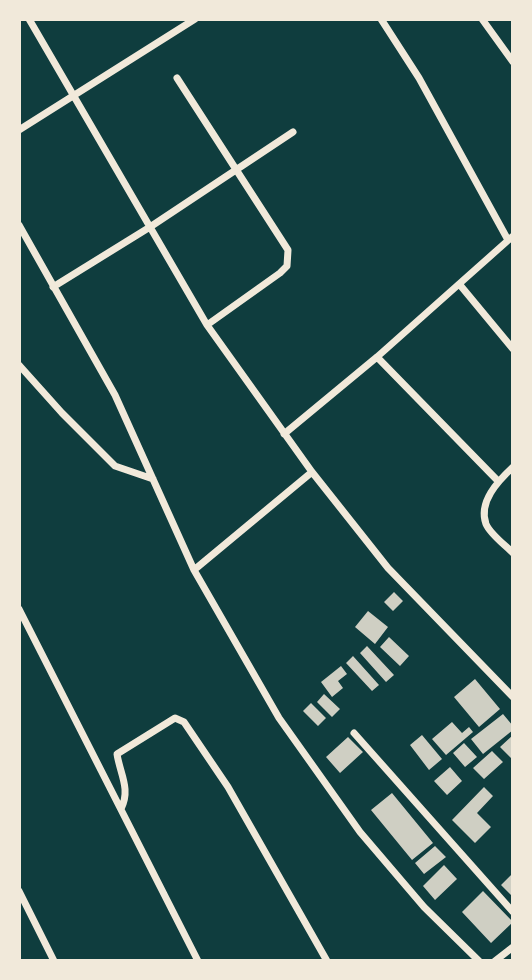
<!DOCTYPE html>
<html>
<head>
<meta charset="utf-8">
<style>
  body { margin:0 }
  #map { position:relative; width:532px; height:980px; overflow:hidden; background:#0f3d3e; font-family:"DM Sans",sans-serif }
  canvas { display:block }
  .frame { position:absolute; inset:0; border:21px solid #f1e9da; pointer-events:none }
</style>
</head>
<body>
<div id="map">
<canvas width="532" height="980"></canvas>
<div class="frame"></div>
</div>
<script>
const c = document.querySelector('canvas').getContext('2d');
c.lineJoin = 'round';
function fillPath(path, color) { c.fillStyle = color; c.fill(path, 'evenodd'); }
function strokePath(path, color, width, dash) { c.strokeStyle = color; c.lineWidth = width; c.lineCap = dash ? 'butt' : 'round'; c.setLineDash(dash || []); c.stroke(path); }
fillPath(new Path2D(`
  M394,592l9,9 -10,10 -9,-9z
  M368,611l20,16 -13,17 -20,-17z
  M389,637l20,19 -9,10 -20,-19z
  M367,646l27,29 -8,7 -26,-29z
  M353,656l26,29 -7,6 -26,-28z
  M341,666l6,8 -9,7 5,7 -11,9 -11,-15z
  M475,679l25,30 -21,18 -25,-30z
  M324,694l16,15 -8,8 -15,-15z
  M311,703l15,15 -8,8 -15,-15z
  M503,714l10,12v4l-30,24 -12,-15z
  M452,722l10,11 7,-6 4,5 -27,23 -14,-16z
  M422,735l20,24 -13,11 -19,-25z
  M513,735v21l-2,2 -11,-11z
  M348,737l15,15 -23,21 -14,-16z
  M464,743l13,14 -12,10 -12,-14z
  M492,751l11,11 -19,17 -11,-11z
  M450,767l12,14 -15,14 -13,-14z
  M484,787l9,9 -16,17 14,14 -16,16 -23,-23z
  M392,793l41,50 -21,17 -41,-50z
  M435,846l11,11 -22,17 -9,-11z
  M444,865l13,14 -22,21 -12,-14z
  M513,873v24l-12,-12z
  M483,891l30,31 -22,21 -29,-31z`), '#cfcfc3');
strokePath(new Path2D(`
  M29,19l178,306 105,147 76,96 125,129
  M381,19l38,59 89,162
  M482,19l31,43
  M177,78l111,172 -1,16 -7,7 -73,52
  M19,130l176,-111
  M19,225l96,170 79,175 85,148 81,114 64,75 55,54
  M460,285l53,64
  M53,287l97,-60 143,-95
  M377,357l121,124
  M19,365l43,48 53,53 38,13
  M284,434l93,-77 136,-121
  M513,467c-15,14 -35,35 -27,57 4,10 19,21 27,29
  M194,570l118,-98
  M19,609l179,352
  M354,733l159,179
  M121,809c10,-20 -1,-35 -4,-55l58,-36 9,4 44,65 99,174
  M19,891l35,70
  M495,961l18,-14`), '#f1e9da', 7);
</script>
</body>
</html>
